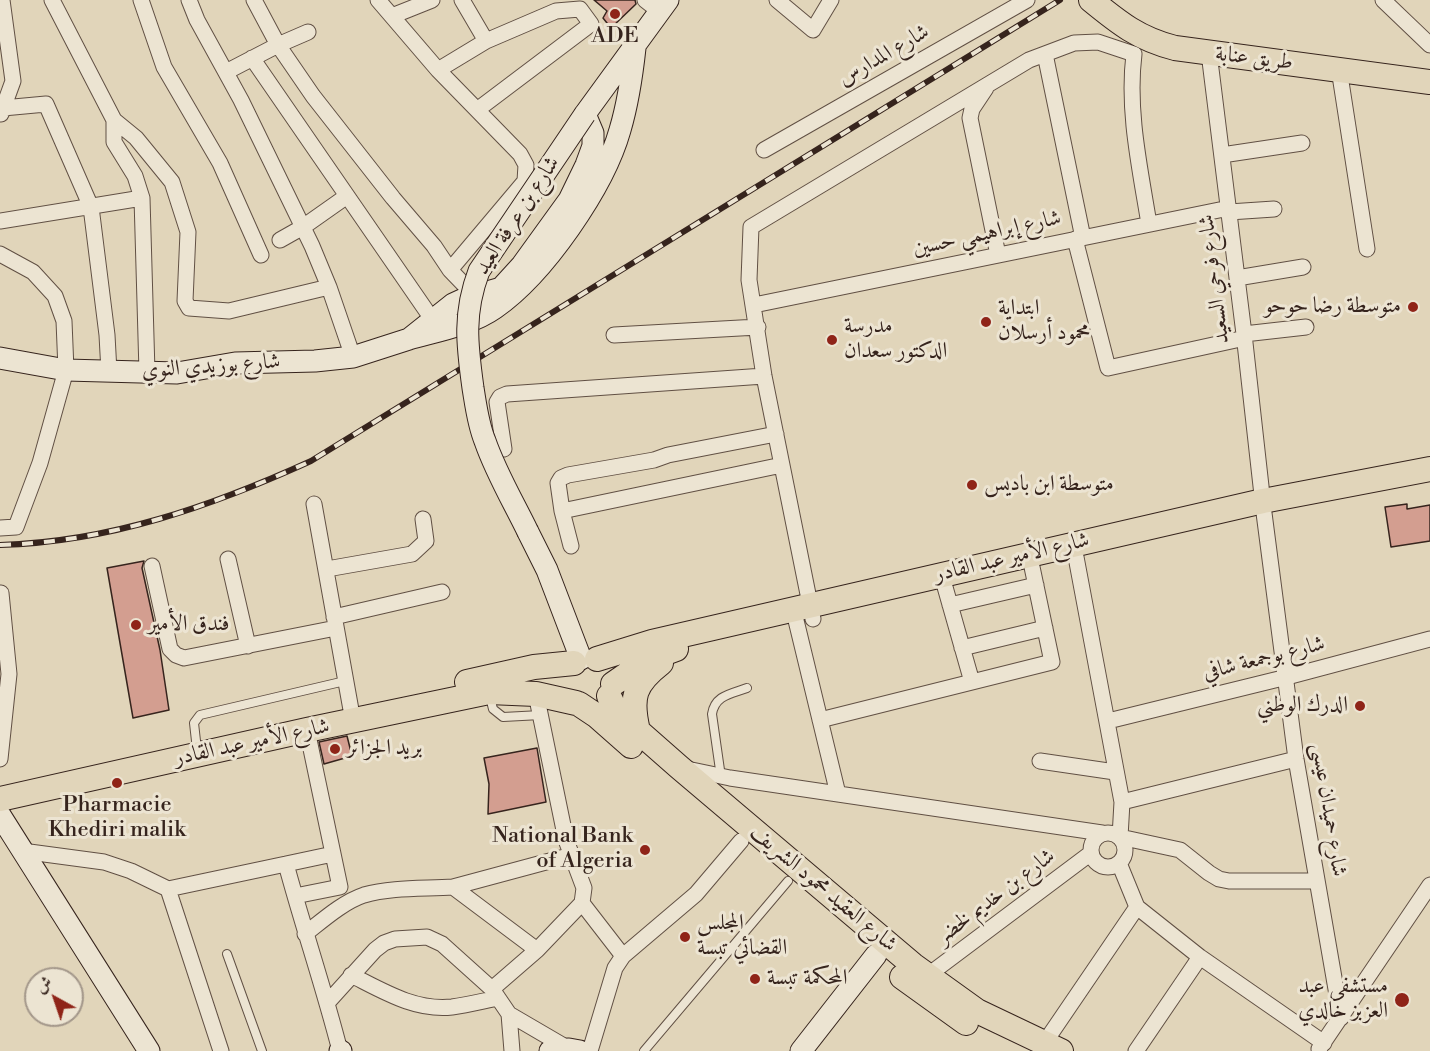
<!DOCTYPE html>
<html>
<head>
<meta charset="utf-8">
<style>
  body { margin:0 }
  #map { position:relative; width:1430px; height:1051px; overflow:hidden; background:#e1d5ba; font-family:"Libre Bodoni",Amiri,serif }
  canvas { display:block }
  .north { position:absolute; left:24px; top:967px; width:60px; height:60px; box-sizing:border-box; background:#ece4d2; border:2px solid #a3978a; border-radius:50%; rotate:320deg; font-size:16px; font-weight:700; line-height:24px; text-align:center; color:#36241d }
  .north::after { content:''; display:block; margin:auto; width:21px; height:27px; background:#8f2418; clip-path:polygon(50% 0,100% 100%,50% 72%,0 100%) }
</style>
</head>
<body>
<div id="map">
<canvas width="1430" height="1051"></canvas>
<div class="north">ش</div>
</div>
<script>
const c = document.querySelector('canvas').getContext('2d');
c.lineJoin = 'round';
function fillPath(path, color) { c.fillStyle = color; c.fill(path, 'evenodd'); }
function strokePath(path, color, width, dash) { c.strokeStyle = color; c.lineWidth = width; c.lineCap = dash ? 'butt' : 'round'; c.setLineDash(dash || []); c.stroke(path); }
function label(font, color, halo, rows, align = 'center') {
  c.font = font + ' "Libre Bodoni",Amiri,serif'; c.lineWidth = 6; c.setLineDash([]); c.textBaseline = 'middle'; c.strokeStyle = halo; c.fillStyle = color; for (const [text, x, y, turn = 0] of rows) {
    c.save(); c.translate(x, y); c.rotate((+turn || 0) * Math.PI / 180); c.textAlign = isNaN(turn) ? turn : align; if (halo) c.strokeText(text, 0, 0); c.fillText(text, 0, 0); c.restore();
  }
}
const building = new Path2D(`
  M594,0h41l1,4 -25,24 -8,-10 4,-7z
  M1407,504v5l23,-4v36l-39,6 -6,-40z
  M144,561l-2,7 18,82 9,60 -36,8 -26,-150z
  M347,736l5,20 -28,8 -5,-22z
  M537,748l9,54 -58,12 1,-30 -5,-26z`);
fillPath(building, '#d39e90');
strokePath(building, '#36241d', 1.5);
const lane = new Path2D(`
  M490,697l3,12 10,8 38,-2
  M196,741l-2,-18 6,-8 145,-34
  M721,777l-9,-63c3,-19 19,-20 35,-26
  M227,954l35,97
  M644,1051l144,-170`);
const street = new Path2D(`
  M52,0l62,120 22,18 36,44 16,50 -3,69 4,7 40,3 100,-24
  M141,0l23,67 56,96 41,92
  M189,0l8,20 44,80 71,146 17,41 24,70
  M254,0l24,45 35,51 80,102 41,48 16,24 28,29
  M378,0l60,70 82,84 6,11 -1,16 -75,89
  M462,0l24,41
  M645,0l14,11
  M777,0l36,30 18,-30
  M1383,0l47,45
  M392,16l40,-16
  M1209,53l35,281 20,179 32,246 45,259
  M1045,54l38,184
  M252,58l180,261
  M1339,69l28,180
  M438,70l48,-29 70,-30 24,-2 11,15 -114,86
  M226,72l52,-27 30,-13
  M986,88l-14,21 -2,9 28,137
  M3,108l43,-4 45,103 16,128 2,37
  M1,114l12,-33 -11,-81
  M764,150l263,-150
  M1222,155l80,-12
  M142,198l5,174
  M1229,212l45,-3
  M0,221l142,-23 -7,-22 -21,-34v-22
  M1075,239l33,129 137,-30
  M280,240l23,-13 44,-31
  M0,254l33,18 22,24 9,25 2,49 -26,93 -24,64 -16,1
  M1237,278l66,-11
  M754,305l475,-97
  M1244,334l62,-7
  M614,335l144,-8
  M504,449l-7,-47 3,-5 7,-3 257,-18
  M314,504l39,217
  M562,511l-4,-28 3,-5 7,-3 86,-15 14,-5 108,-21
  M571,546l-9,-35 220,-46
  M1076,557l46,245 -2,35 60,13 29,23 10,6 10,2h88
  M228,559l20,87
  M152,566l18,83 6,6 8,3 152,-30
  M327,569l85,-15 14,-13 -3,-22
  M950,605l86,-20
  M793,608l45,186
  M334,617l108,-25
  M813,619l-49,-243 -15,-96 2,-53 278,-167 45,-17 24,-1 36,12c-7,57 6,114 15,170
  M962,648l83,-20
  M972,682l80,-20 -20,-95
  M536,694l30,146 18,48 -2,15 -45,47 -45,39 17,25 60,35
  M820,720l152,-38 -27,-95
  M1108,721l179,-44 143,-38
  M0,759l9,-85 -8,-81
  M1040,761l75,11
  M687,769l43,9 372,55
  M1122,802l174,-43
  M1091 850a17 17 0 1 1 34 0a17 17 0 1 1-34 0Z
  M22,851l82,11 27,9 37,18 53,162
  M333,854l-47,10c17,63 38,124 54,187
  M1119,863l18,44 63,50 124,86
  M168,889l118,-25
  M295,896l45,-9 -33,-157
  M582,903l41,53
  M305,934c18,-14 38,-32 59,-39 28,-8 61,-6 89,-8
  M537,950l-84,-63 119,-32
  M351,975c32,16 64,36 101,32 15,-2 31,-6 46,-9
  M927,976l164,-123
  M328,1002l47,-52 9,-7 11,-4 32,-2 15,7 50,45
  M509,1014l3,37
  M1041,1048l96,-141
  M1319,1049l111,-164
  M590,1051l25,-83 8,-12 73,-62 45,-53
  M1136,1051l64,-94`);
const secondary = new Path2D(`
  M635,48c-3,28 -7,55 -15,82 -16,57 -76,144 -125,178 -24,17 -58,23 -86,31l44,-35 13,-6 35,-10 21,-23 47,-65 17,-35 7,-19v-13l-8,-19 83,-114
  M0,358l66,12 111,3 58,-10 80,-2 38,-4 56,-18
  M528,532l19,38 34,89
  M0,815l149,236
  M340,1051h1
  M550,1051l19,-2 11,2
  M801,1051l75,-96`);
const primary = new Path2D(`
  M1091,0c28,23 48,39 84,48l255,34
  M597,659l55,-17 611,-141 167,-32
  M467,682l67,-15 40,-4
  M613,684l36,-25 27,-10
  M609,696l5,11 7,9 58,51 234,198 64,46 84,40
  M579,704l18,12 34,30
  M638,731c-8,-34 -4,-47 23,-68
  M0,799l307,-69 182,-38 47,2 40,9
  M902,977l64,46`);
strokePath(lane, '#615044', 10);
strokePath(street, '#615044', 17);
strokePath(secondary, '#36241d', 23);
strokePath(primary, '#36241d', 26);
strokePath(lane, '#ece4d2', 8);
strokePath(street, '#ece4d2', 15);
strokePath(secondary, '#ece4d2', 21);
strokePath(primary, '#e1d5ba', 24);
const rail = new Path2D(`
  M0,545c110,-3 212,-39 311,-84l749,-461`);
strokePath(rail, '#36241d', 6);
strokePath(rail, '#ece4d2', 4, [11]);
const secondaryBridge = new Path2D(`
  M528,532c-14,-29 -32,-59 -43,-91 -7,-17 -9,-35 -12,-53 -6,-43 -10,-75 6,-117l106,-157`);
strokePath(secondaryBridge, '#36241d', 23, []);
strokePath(secondaryBridge, '#ece4d2', 21);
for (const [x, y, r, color] of [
  [615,14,6,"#8f2418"],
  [1413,307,6,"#8f2418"],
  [986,322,6,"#8f2418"],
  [832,340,6,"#8f2418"],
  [972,485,6,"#8f2418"],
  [136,625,6,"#8f2418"],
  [1360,706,6,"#8f2418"],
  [335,749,6,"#8f2418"],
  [117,783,6,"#8f2418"],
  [645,850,6,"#8f2418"],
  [685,937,6,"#8f2418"],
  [755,979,6,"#8f2418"],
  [1402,1000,8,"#8f2418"]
]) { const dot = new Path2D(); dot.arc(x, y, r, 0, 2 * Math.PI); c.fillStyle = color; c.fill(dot); strokePath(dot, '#ece4d2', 2); }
label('22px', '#36241d', '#ece4d2', [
  ["ADE",615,37,"center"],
  ["متوسطة رضا حوحو",1401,307,"right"],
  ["ابتداية",998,309],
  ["محمود أرسلان",998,334],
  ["مدرسة",844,327],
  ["الدكتور سعدان",844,352],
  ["متوسطة ابن باديس",984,485],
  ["فندق الأمير",148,625],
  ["الدرك الوطني",1348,706,"right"],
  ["بريد الجزائر",347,749],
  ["Pharmacie",117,806,"center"],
  ["Khediri malik",117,831,"center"],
  ["National Bank",633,837,"right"],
  ["of Algeria",633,862,"right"],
  ["المجلس",697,924],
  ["القضائي تبسة",697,949],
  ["المحكمة تبسة",767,979],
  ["مستشفى عبد",1388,987,"right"],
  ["العزبز خالدي",1388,1012,"right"]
], 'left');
label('22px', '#36241d', '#ece4d2', [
  ["شارع المدارس",884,56,-30],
  ["طريق عنابة",1254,59,7],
  ["شارع بن عرفة العيد",518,216,-57],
  ["شارع إبراهيمي حسين",987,234,-12],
  ["شارع فرحي السعيد",1215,279,-97],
  ["شارع بوزيدي النوي",211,367,-4],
  ["شارع الأمير عبد القادر",1012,558,-13],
  ["شارع بوجمعة شافي",1264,659,-14],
  ["شارع الأمير عبد القادر",252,743,-12],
  ["شارع حميدان عيسى",1328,810,81],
  ["شارع العقيد محمود الشريف",823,889,40],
  ["شارع بن خديم لخضر",996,897,-37]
]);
</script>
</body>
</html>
